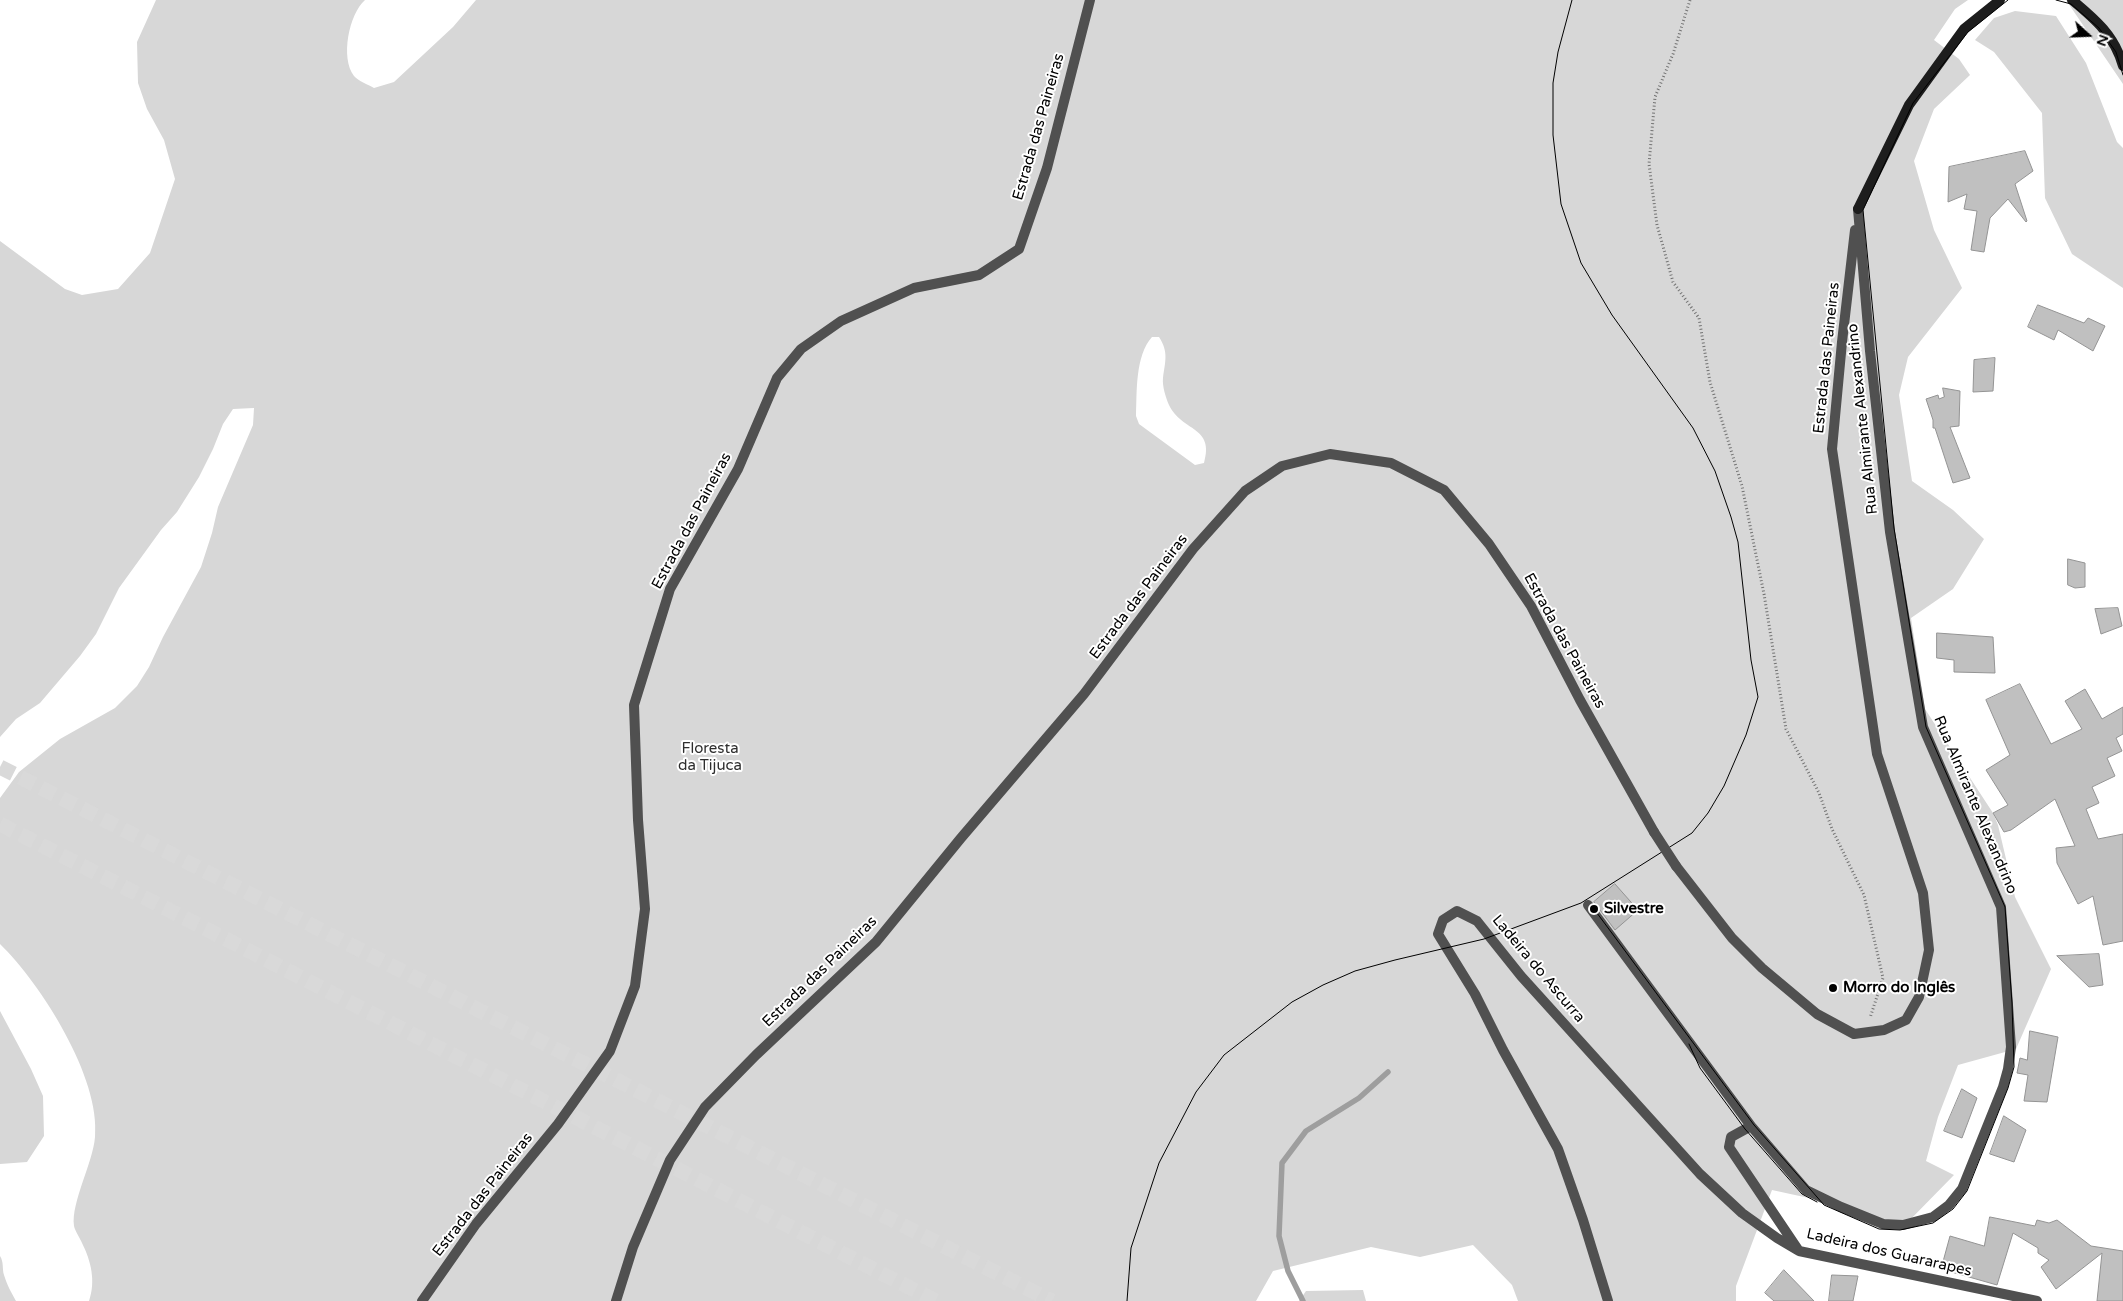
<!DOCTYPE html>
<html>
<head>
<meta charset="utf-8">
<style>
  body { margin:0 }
  #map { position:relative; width:2123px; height:1301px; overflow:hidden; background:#fff; font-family:"Varela Round",sans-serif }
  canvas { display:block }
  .north { position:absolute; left:2063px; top:10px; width:50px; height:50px; -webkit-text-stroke:4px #fff; paint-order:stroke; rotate:110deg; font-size:14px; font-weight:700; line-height:20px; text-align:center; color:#000 }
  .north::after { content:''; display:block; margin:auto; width:18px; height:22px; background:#000; clip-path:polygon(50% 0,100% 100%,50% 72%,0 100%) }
</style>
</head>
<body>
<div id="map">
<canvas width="2123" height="1301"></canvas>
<div class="north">N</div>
</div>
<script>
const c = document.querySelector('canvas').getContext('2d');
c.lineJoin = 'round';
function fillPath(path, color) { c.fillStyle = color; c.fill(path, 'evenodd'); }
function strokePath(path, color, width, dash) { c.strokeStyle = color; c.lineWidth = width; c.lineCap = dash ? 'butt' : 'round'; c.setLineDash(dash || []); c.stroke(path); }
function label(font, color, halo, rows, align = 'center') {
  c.font = font + ' "Varela Round",sans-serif'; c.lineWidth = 4; c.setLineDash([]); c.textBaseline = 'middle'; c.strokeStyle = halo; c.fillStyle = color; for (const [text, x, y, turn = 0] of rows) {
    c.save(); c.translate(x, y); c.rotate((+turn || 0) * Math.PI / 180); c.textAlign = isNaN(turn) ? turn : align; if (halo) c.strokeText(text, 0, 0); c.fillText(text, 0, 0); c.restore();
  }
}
fillPath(new Path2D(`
  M156,0h209c-16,14 -25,58 -11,76 4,5 15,9 20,12l20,-6 59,-55 23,-27h1492l-13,9 -21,31 25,19 11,16 -36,34 -20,52 20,69 28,58 -54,69 -9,38 13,86 41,29 31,29 -31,50 -42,29 14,91 68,104 5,12 17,72 36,72 -35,80 -58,16 -20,52 -12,44 28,14 -49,50 -43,-4 -44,-21 -46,-10 -36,96v15h-218l-6,-16 -39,-40 -53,12 -49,-10 -98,24 -17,30h-1167c7,-20 2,-40 -7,-58 -2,-5 -7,-12 -8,-17 -3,-24 19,-63 21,-89 6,-59 -54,-153 -95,-193v-146l19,-26 41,-33 55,-31 22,-22 12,-19 14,-30 38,-70 11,-34 6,-26 35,-82 1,-17 -21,1 -10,15 -10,25 -14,28 -22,35 -16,18 -42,58 -23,46 -16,22 -40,47 -24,16 -16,18v-496l65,48 17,6 36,-6 32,-36 25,-74 -11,-39 -17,-31 -9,-26 -1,-41zM1152,337h7c10,15 6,25 4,41 -1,8 3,20 6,27 13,27 46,21 35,58l-9,2 -56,-41 -3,-8c1,-24 -1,-60 16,-79z
  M2066,0h57v84z
  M2015,11l41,5 30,47 31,79 6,6v140l-51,-34 -27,-56 -3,-85 -48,-61 -19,-12 19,-22z
  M0,1011l31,58 12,27 1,40 -17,26 -27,2z
  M0,1256c4,6 2,13 4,19 3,10 7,17 12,26h-16z
  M1363,1290l3,11h-67l7,-10z`), '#d7d7d7');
strokePath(new Path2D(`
  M1303,1301l-15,-30 -9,-35 3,-73 24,-32 53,-33 29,-26`), '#9e9e9e', 5.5);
const building = new Path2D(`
  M2025,151l8,20 -18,13 12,37 -1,1 -18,-23 -18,19 -6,34 -13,-2 6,-39 -13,-2 3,-15 -19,8 1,-35z
  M2038,305l46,18 4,-5 17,8 -12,25 -35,-21 -4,10 -26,-13z
  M1995,358l-2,33 -20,1 1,-32z
  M1943,388l17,3 -1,35 -9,1 20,51 -17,5 -18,-55h-2v-8l-7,-21 12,-4 1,4 5,-2z
  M2068,559l17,4v24l-10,1 -7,-3z
  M2118,608l4,18 -21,8 -6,-25z
  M1937,633l56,4 2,36 -41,-1v-12l-17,-2z
  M2020,684l31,60 31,-15 -17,-28 20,-12 17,30 21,-12v27l-7,4 6,13 -15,7 8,18 -23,11 7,16 -13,6 12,30 25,-5v107l-20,4 -10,-49 -15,8 -21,-41 -1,-15 19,-2 -20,-47 -44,31 -7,2 -11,-19 15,-8 -22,-35 24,-15 -24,-55z
  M1615,884l23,26 -23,20 -21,-28z
  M2099,954l4,31 -14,2 -32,-31z
  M2030,1031l28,6 -11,65 -23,-1 4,-26 -11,-2 3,-15 7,2z
  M1962,1089l15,9 -15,40 -18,-7z
  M2004,1116l22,14 -12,32 -24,-8z
  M1990,1217l45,9 2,-6 12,3 8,-3 34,26 32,5v50h-26l5,-48 -46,36 -15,-22 8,-7 -11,-7v-5l-25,-15 -16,52 -56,-16 9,-33 34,10z
  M1784,1270l30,31h-40l-9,-8z
  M1832,1275l26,1 -5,25h-24z`);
fillPath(building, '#c0c0c0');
strokePath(building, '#949494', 1);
strokePath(new Path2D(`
  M0,767l1052,534
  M0,824l936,477`), '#d9d9d9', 15, [15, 8]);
strokePath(new Path2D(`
  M1690,0l-17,54 -18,43 -6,67 8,61 16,57 26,36 11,64 32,104 22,108 22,135 33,64 13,36 32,66 19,83 -13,40`), '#727272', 3, [1, 2.5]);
strokePath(new Path2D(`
  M1676,866l56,72 30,30 55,46 37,20 30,-4 22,-10 13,-23 10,-47 -6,-57 -46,-139 -45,-305 10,-107 13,-112
  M1588,905l163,221 55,64 35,17 42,17 20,1 30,-8 16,-12 13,-16 41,-102 5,-18 3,-22 -10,-140 -78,-180 -33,-195 -20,-181 -12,-142
  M1751,1126l-20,11 -2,10 70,104 238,50
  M422,1301l54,-77 82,-100 52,-73 25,-65 10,-77 -7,-89 -4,-115 36,-116 68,-120 39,-91 24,-29 40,-28 73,-33 65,-13 40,-26 28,-81 43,-168
  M616,1301l17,-54 37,-87 35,-53 51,-52 120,-113 85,-104 123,-144 109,-145 52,-58 37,-25 48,-12 61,9 53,27 45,54 42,62 49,94 74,132
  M1608,1301l-25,-81 -25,-71 -55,-99 -28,-56 -37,-60 5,-14 14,-9 20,10 44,55 179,198 42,39 35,25 22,13`), '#505050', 10);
strokePath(new Path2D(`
  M2072,0c23,19 43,36 51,66
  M1858,209l51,-104 55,-76 36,-29`), '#1d1d1d', 10);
strokePath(new Path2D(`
  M2056,0l15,4 28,24 17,24 7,23
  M1594,909l160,216 70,80 55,24 21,1 33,-7 20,-14 14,-18 41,-103 6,-21 -2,-64 -7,-96 -79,-180 -32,-199 -31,-318 50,-107 55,-71 40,-32
  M1689,1044l11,24 45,61 57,65 15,8
  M1127,1301l4,-53 28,-85 37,-71 28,-37 68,-53 31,-17 32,-14 40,-11 89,-21 97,-36 111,-70 16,-20 16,-27 22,-51 12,-38 -7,-37 -13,-118 -7,-25 -16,-46 -22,-43 -81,-113 -31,-52 -20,-59 -8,-69v-52l5,-31 14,-52`), '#000', 1);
strokePath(new Path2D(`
  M1654,832l22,34`), '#505050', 10);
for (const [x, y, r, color] of [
  [1594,909,5,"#000"],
  [1833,988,5,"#000"]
]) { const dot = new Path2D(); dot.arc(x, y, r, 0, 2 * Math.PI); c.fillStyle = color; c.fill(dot); strokePath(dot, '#fff', 2); }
label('15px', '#000', '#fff', [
  ["Estrada das Paineiras",1039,127,-74],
  ["Estrada das Paineiras",1827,358,-84],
  ["Rua Almirante Alexandrino",1863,419,-96],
  ["Estrada das Paineiras",692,521,-62],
  ["Estrada das Paineiras",1139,597,-53],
  ["Estrada das Paineiras",1564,641,61],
  ["Rua Almirante Alexandrino",1975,805,67],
  ["Ladeira do Ascurra",1538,969,50],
  ["Estrada das Paineiras",820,972,-44],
  ["Estrada das Paineiras",483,1195,-52],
  ["Ladeira dos Guararapes",1889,1253,13]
]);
label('15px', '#2e2e2e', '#fff', [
  ["Floresta",710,749],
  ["da Tijuca",710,766]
]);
label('bold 15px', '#000', '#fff', [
  ["Silvestre",1604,909],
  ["Morro do Inglês",1843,988]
], 'left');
</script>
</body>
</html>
